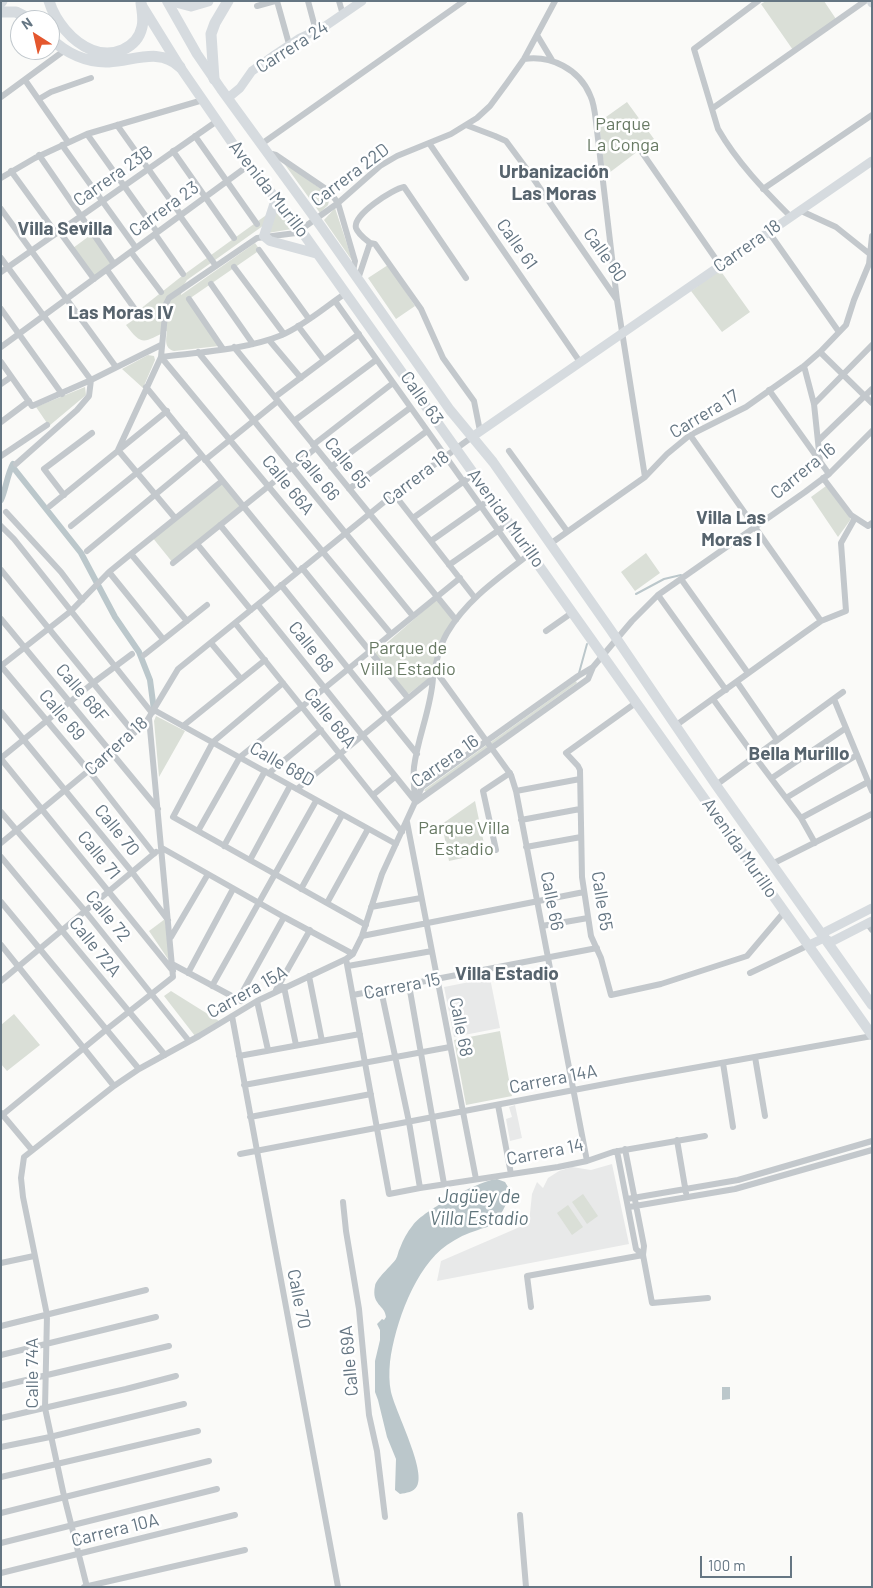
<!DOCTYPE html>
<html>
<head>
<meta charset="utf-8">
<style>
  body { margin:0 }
  #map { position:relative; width:873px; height:1588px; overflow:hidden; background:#fafaf8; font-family:Barlow,sans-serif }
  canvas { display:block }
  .frame { position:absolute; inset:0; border:2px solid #657683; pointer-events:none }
  .north { position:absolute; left:10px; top:10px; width:50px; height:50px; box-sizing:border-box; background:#fff; border:1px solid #c1c8cd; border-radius:50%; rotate:325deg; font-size:14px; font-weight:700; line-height:20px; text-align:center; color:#657683 }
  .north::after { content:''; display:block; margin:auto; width:18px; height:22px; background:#e4572e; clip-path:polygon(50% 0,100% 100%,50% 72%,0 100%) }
  .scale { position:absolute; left:700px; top:1556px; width:92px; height:22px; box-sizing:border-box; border:2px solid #657683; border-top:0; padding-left:6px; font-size:15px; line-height:18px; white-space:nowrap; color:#657683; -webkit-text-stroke:4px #fff; paint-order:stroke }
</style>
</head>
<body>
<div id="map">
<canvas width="873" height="1588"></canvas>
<div class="frame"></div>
<div class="north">N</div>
<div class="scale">100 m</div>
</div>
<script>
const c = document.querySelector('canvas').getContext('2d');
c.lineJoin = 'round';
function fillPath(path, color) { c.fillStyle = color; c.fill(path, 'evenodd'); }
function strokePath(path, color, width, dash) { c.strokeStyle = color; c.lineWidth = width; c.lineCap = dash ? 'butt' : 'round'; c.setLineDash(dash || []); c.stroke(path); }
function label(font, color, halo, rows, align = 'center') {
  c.font = font + ' Barlow,sans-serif'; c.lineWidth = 5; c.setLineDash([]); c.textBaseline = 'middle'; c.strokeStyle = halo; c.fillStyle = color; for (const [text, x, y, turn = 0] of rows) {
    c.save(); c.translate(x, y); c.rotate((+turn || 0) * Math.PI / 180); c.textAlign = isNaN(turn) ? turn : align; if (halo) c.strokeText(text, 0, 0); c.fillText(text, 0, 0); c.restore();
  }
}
fillPath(new Path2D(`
  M490,978l10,50 -46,9 -10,-50z
  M515,1105l7,33 -12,3 -4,-22 6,-2 -3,-10z
  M612,1164l17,80 -192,37 4,-20 88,-38 3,-29 5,-12 6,6 5,-10 11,-7 13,-4 19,3z`), '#e8e9e9');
fillPath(new Path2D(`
  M766,1h58l12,18 -43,31 -32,-46z
  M627,102l27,37 -49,37 -6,-54z
  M283,162l45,32 2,3 -2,8 -8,8z
  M276,208l16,21 -24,4 6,-15 -87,62 -5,8 -1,7 74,-52 5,7 -71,49 30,47 -45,5c-10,-3 -8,-11 -7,-20 -23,11 -25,16 -41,-6l16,-11 -3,-4 43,-34z
  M335,208l18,54 -29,-42z
  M92,234l21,29 -19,14 -21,-29z
  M388,265l27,41 -19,13 -28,-41z
  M720,270l30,42 -28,20 -31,-41z
  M148,355l6,1 1,4 -12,28 -21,-19z
  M85,387l1,8 -37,31 -13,-19z
  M222,481l21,25 -70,57 -21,-26z
  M826,486l25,33 -13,18 -27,-40z
  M646,553l14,20 -25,18 -14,-19z
  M436,600l17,20c-14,19 -18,35 -22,57l-24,18 -34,-40z
  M576,681l1,2 -151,109 -2,-2z
  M156,716l29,15 -26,46 -5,-56z
  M475,801l11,52 -37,8 -7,-37z
  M165,919l5,43 -21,-31z
  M171,991l48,30 -24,15 -31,-40z
  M14,1014l26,31 -33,26 -6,-7v-39z
  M500,1031l12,65 -46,9 -12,-65z
  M583,1194l15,22 -11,8 -15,-22z
  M568,1205l15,22 -11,8 -15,-22z`), '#dadfd7');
fillPath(new Path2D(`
  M497,1179l8,3 6,10c-5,13 -10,26 -22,34 -3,2 -7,2 -11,4 -11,3 -21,8 -31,15 -32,22 -52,79 -57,117 -1,10 -1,21 1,30 5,21 35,78 26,94 -3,6 -11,7 -17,8l-5,-4 1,-31 -9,-22 -9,-37 -3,-8v-31l5,-21v-10l-3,-6 5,-5 2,1 2,-3c-1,-12 -15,-12 -11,-31 1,-7 16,-20 21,-27 2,-4 2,-7 4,-11 3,-8 7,-16 13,-23 10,-14 67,-45 84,-46z
  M722,1387h8v12l-8,1z`), '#bbc7cb');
strokePath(new Path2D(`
  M636,594l28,-15 17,-4
  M579,673l8,-29`), '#bbc7cb', 2);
strokePath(new Path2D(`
  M12,466l69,87 34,64 24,35 11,28 4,30
  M1,500c5,-11 6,-25 12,-36`), '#bbc7cb', 6);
strokePath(new Path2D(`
  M277,1l12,43
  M308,1l8,30
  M339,1l4,14
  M758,1l-64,48 24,80c19,33 46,61 72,87
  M257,6l18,-5
  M537,35l15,25
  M524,59c27,-4 55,10 66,36 4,8 5,18 6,27l21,178 28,177
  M25,80l43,62
  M1,97l64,-47
  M39,99l12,-7 40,-14
  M713,108l152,-107
  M117,125l64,90
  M466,125l29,11 11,5 20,27 91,132
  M87,134l70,98
  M195,136l62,88
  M429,143l151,219
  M62,145l74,103
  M260,145l204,-144
  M173,151l61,87
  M641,151l79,114
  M39,155l75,109
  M269,155l3,-1 4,1 53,36 9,12 17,58 -2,10
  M11,171l45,62
  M1,178l34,-20 52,-24 116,-34
  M763,189l109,-74
  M1,209l115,158
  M799,210l37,17 35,28
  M180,216l36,50
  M59,231l35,48
  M768,231l71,101
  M155,234l28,40
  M370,243l5,1 46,65 22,49 31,43 6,30
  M259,250l50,69
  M131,252l30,40
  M1,258l90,122 -2,16 -12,14 -61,54
  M234,267l50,67
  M107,270l30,42
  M1,272l216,-151
  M358,279l12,-36c-5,-4 -12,-9 -14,-15 -4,-13 37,-39 48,-41l62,91
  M211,284l42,60
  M189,299l34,50
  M335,301l185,260
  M1,309l61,85
  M298,326l26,34
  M269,340l32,38
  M1,347l248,-182
  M234,347l222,273
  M198,352l215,264
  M820,352l52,51
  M161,357l230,277
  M161,357c40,-5 84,-7 121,-22 23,-10 43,-28 64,-42
  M1,362l31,44 59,-26 70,-35
  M804,366l10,38 6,57
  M1,384l10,-7
  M146,387l151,185
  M769,390l60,84
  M275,397l84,-63
  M814,404l58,-59
  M294,421l82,-61
  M1,422l28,-21
  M690,435l131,186
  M818,441l54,-52
  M313,445l80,-62
  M509,451l58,80
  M1,456l46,-31
  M205,460l73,-59
  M331,467l79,-59
  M823,478l28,37 17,11 4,-3
  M349,489l78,-58
  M394,494l81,104
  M64,495l-20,-26 48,-36
  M50,506l117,-95
  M6,512l55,60 21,28
  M175,518l-57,-68 43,-93 5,-53 3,-6 88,-60 39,-5 42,-30 42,-37 17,-10 54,-22 26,-16 13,-12 17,-23 17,-24 31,-58
  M413,518l61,-44
  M220,525l54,66
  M1,526l13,13 138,174
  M71,526l114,-92
  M431,541l61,-43
  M197,544l54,66
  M550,544l95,-67 22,-23 23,-19 56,-28 58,-41 16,-14 26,-27 8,-25 15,-36 3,-28
  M87,551l115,-95
  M131,554l56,67
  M173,563l143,-115
  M449,565l60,-42
  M302,568l106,130
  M1,570l133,163
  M109,572l54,67
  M681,579l67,94
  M281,585l136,169
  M658,595l68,95
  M258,605l158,197
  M1,619l157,190
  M235,623l167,209
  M546,631l27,-19
  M211,643l30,36
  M144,655l63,-50
  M1,666l70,-55 38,-39 22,-18 91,-73
  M1,666l88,105 65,83
  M435,670l76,105 5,16 71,370
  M737,682l40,58
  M283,683l-70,59 -40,75 193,108
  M713,699l42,58 46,61 14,25
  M834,699l38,92
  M637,702l-71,51 12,13 2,4 2,107 9,59 10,22 10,37 50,-11 86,-28 38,-45
  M154,710l242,134
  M1,712l131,160 36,48
  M183,726l82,-66
  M675,726l129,-93 17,-12 25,-10 -5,-68 14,-25
  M1,758l92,-75 39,-29
  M1,759l172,212
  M269,773l52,-43
  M772,778l74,-50
  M716,785l127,-93
  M297,789l136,-111c3,-15 6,-31 14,-45 20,-34 53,-56 84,-80
  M516,791l64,-12
  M373,795l22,-18
  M415,798c-1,-10 -2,-21 -1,-31 4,-31 17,-58 19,-89
  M786,798l71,-43
  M416,802l172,-123 5,-12 39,-46 26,-26 147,-103 24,-18 43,-43
  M1,812l84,99 104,130
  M801,818l67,-36
  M521,820l59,-11
  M407,822l69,357
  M198,831l42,-74 220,-179
  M1,843l144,-119 33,-55 216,-175 78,-57
  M224,846l41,-75
  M526,847l55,-10
  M162,848l122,69 69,37
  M496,850l-13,-59 27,-18
  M1,857l164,198
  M250,860l40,-74
  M772,864l100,-50
  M301,889l41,-74
  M1,902l138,167
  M327,903l41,-74
  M371,907l50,-9
  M867,923l5,7
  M542,926l46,-8
  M362,936l222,-44
  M171,937l37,-63
  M1,945l113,141
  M346,959l43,235 31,-6 138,-21 29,-6 26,-9 92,-16
  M172,964l69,37
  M348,966l84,-15
  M188,973l45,-84
  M750,973l59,-28
  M309,976l13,65
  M1,981l155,-129
  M409,985l35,199
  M212,986l104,-185
  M284,987l12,58
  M276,990l34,-60
  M381,990l28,132 11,66
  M353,995l244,-47
  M238,1000l46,-83
  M257,1001l11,49
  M232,1016l106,571
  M239,1056l121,-22
  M755,1057l10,59
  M723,1063l10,64
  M244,1085l206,-38
  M498,1105l13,69
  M1,1113l31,37
  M1,1116l106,-87 66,-52 -24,-259
  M250,1117l121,-23
  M677,1140l9,53
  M625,1149l19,97 -1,9 9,48 56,-5
  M617,1151l19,98 7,6
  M240,1154l386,-74 246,-44
  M627,1199l111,-19 134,-39
  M343,1202l3,29 13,78 10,106 8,36 8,66
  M629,1207l106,-18 137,-39
  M1,1263l33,-7
  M531,1307l-4,-31 116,-21
  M1,1326l145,-36
  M1,1355l155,-38
  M1,1386l168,-40
  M1,1418l125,-29 50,-13
  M1,1447l49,-10 134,-33
  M1,1477l197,-46
  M1,1513l208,-52
  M520,1515l6,72
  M1,1543l216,-54
  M1,1573l234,-58
  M84,1587l161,-37
  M87,1587l-23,-91 -19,-88 2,-93 -24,-118 -2,-19 3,-21 90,-71 25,-17 60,-33 58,-35 89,-42 7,-5 9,-18 20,-62 40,-87 156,-111 15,-9`), '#c3c8cc', 6);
strokePath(new Path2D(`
  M871,1l1,2
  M228,98l12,-10 12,-17 24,-17 24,-16 24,-11 38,-26
  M472,437l400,-276
  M824,938l7,4 41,-21
  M809,945l15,-7 1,-6 47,-24`), '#d6dbdf', 9);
strokePath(new Path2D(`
  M167,1l30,53 24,35 99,136 130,185 43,52 117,167 106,156 156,220
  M141,4l39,63 53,77 72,92 567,799
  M276,199l-12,37 6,5 48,13`), '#d6dbdf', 10);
strokePath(new Path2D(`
  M49,1c6,20 23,41 43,49 20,8 45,-1 50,-23 2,-8 0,-16 -1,-24
  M172,1l19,5 17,-5
  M1,2l1,-1
  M1,12h15l16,8
  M50,38c16,15 37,25 59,24 24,-1 51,-15 71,5
  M214,79l-3,-45 4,-11 13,-22`), '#d6dbdf', 11);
label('18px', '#657683', '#fff', [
  ["Carrera 24",292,47,-32],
  ["Carrera 22D",350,175,-37],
  ["Carrera 23B",113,176,-35],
  ["Avenida Murillo",269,189,52],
  ["Carrera 23",164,209,-36],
  ["Calle 61",517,244,55],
  ["Carrera 18",747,246,-35],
  ["Calle 60",605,255,55],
  ["Calle 63",422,398,55],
  ["Carrera 17",704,414,-31],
  ["Calle 65",347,463,51],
  ["Carrera 16",803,471,-39],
  ["Calle 66",317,475,51],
  ["Carrera 18",416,478,-37],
  ["Calle 66A",288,485,51],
  ["Avenida Murillo",506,518,54],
  ["Calle 68",311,647,51],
  ["Calle 68F",82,693,50],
  ["Calle 69",62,715,50],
  ["Calle 68A",330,718,51],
  ["Carrera 18",116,746,-42],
  ["Carrera 16",445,761,-35],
  ["Calle 68D",282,764,30],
  ["Calle 70",117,830,51],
  ["Avenida Murillo",740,848,55],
  ["Calle 71",99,855,51],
  ["Calle 66",552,901,79],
  ["Calle 65",602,901,81],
  ["Calle 72",108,916,51],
  ["Calle 72A",95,947,51],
  ["Carrera 15",402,986,-11],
  ["Carrera 15A",247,992,-29],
  ["Calle 68",461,1027,79],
  ["Carrera 14A",553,1079,-11],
  ["Carrera 14",545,1152,-11],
  ["Calle 70",299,1299,79],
  ["Calle 69A",349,1361,-95],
  ["Calle 74A",32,1373,-90],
  ["Carrera 10A",115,1530,-14]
]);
label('18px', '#687a64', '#fff', [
  ["Parque",623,124],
  ["La Conga",623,145],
  ["Parque de",408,648],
  ["Villa Estadio",408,669],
  ["Parque Villa",464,828],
  ["Estadio",464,849]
]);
label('bold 19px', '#57646e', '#fff', [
  ["Urbanización",554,172],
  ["Las Moras",554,194],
  ["Villa Sevilla",65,229],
  ["Las Moras IV",121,313],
  ["Villa Las",731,518],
  ["Moras I",731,540],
  ["Bella Murillo",799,754],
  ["Villa Estadio",507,974]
]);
label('italic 19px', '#60757c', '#fff', [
  ["Jagüey de",479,1197],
  ["Villa Estadio",479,1219]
]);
</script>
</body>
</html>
